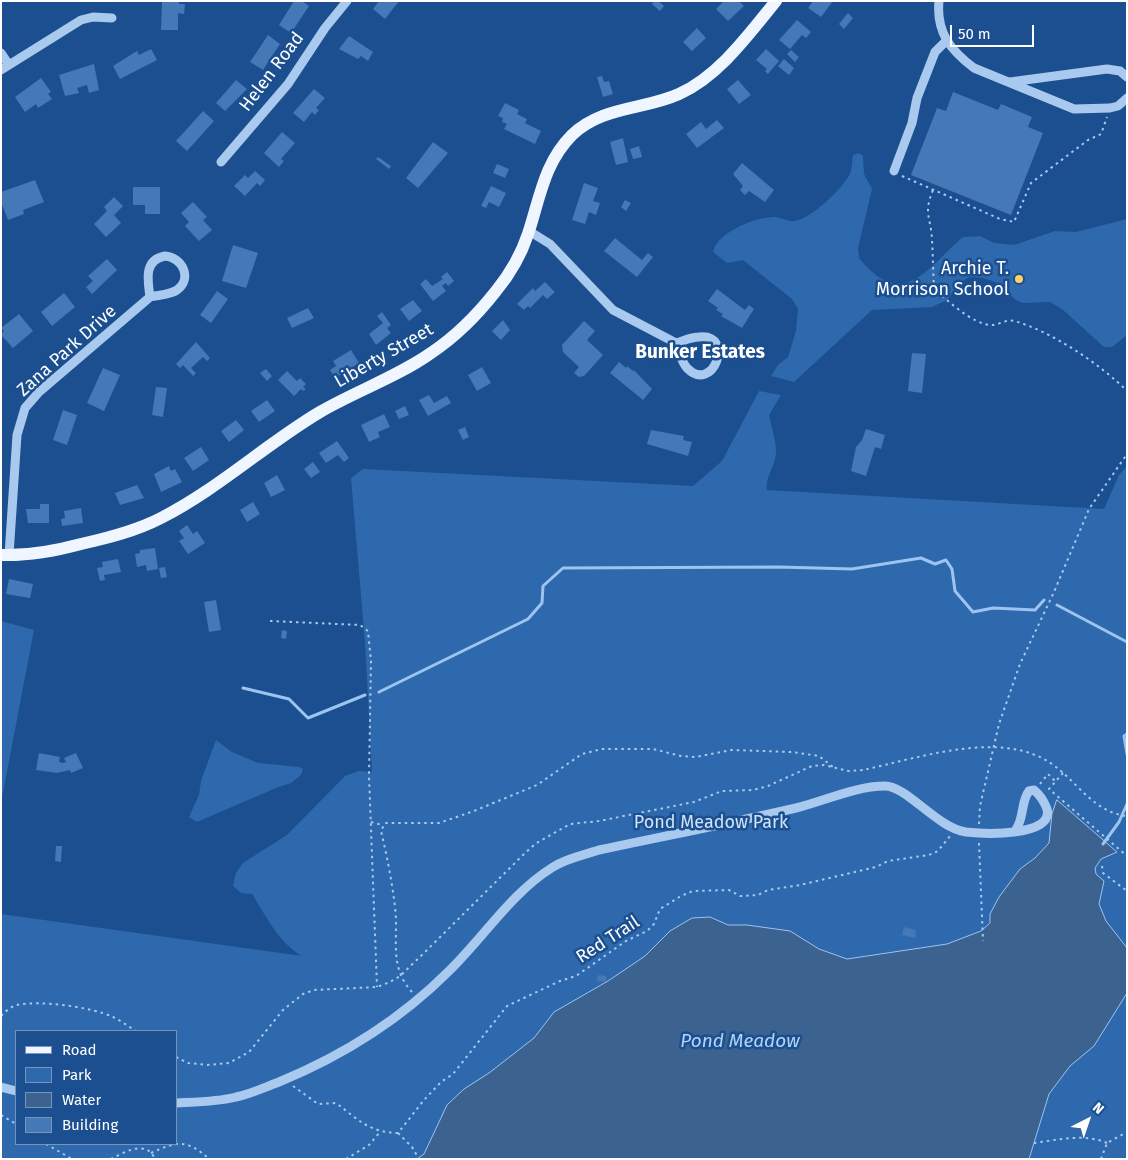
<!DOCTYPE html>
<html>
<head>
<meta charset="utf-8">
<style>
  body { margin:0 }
  #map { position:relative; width:1128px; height:1160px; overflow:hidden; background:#1b4f8f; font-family:"Fira Sans",sans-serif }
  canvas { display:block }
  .frame { position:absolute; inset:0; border:2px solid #fff; pointer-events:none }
  .legend { position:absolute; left:15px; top:1030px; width:162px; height:115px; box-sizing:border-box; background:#1b4f8f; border:1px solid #7695bc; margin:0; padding:6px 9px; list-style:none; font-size:15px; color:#fff }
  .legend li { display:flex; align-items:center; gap:10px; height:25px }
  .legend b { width:25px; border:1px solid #7695bc }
  .north { position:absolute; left:1063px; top:1095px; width:50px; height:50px; -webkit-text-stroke:4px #1b4f8f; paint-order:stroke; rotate:41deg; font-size:14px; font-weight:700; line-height:20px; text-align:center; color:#fff }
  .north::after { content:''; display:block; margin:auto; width:18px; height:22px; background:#fff; clip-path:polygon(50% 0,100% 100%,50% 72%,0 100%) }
  .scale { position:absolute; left:950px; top:25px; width:84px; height:22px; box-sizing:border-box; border:2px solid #fff; border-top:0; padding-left:6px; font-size:15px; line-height:18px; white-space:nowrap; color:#fff; -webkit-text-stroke:4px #1b4f8f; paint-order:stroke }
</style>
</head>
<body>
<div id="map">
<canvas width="1128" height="1160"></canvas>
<div class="frame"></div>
<ul class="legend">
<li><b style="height:6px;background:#f0f6ff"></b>Road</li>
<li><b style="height:14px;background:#2e69ad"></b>Park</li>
<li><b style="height:14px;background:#3c6290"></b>Water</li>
<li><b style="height:14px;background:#4478b7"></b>Building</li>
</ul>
<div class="north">N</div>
<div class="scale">50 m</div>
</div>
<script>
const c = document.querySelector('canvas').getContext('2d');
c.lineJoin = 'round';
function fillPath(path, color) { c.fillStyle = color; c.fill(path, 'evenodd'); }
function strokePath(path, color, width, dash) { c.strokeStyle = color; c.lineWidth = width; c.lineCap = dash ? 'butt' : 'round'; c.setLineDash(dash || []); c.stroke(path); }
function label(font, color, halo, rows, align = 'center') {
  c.font = font + ' "Fira Sans",sans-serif'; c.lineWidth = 5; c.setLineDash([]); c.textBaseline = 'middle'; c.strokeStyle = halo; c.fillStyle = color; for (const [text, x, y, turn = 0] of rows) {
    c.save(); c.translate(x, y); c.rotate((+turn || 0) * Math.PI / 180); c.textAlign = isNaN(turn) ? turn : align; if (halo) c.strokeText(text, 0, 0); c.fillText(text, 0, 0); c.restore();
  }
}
fillPath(new Path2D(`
  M859,153l4,3 1,18 8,15 -14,59 1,10c44,54 68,10 104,-21l17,-1 14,7 20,2 41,-14 21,1 51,-13v116l-15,12h-8l-42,-38 -12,-7 -27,1 -7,-3 -21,-18 -12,-4 -13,-1 -9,5 -14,18 -15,7 -60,3 -78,72 -23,-6 7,-11 10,-8 8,-26 2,-22 -6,-10 -49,-39 -16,3 -14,-11c4,-20 44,-36 63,-35 6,1 13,5 19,4 16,-2 48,-33 55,-47 2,-5 2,-13 3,-19z
  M759,391l22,4 -12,20c2,11 7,25 7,36 0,15 -11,25 -9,39l337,19 15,-34 8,-9v693h-1126v-245l301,42c-23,-13 -36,-40 -50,-62l-11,-1 -8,-7 3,-13 7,-10 44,-28 58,-59 14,-5 13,1 -7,-130 -14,-164 12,-9 330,17 29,-25zM16,1031h160v113h-160z
  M1,621l33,9 -33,173z
  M216,740l16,12 26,11 41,4 4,2 -2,6 -10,8 -15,5 -79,34 -8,-5 10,-22 2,-14z`), '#2e69ad');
const water = new Path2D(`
  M1057,800l60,52 -16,7 -6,9 1,6 8,7 -5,23 7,17 21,27v45l-33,53 -24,20 -21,28 -20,65h-612l7,-5 23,-49 17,-16 25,-16 45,-35 20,-26 54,-31 37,-25 25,-25 22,-13 18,-1 18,8h19l43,6 29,18 28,10 100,-15 34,-13 9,-8v-9l9,-17 21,-28 15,-11 14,-15 3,-29z`);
fillPath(water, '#3c6290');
strokePath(water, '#9cc4f0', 1);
strokePath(new Path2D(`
  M1057,605l70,37
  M243,688l46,11 19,19 57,-23
  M379,692l149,-73 14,-16 1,-17 20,-18 216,-1 73,2 69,-11 14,6 11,-4 6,9 3,22 18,21 20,-4 42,2 9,-10
  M1127,734l-3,2 3,18
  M1103,844l16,-22 8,-18`), '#9cc4f0', 3);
fillPath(new Path2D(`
  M162,1h17v3h6l-1,10 -6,-1v17h-17z
  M294,1h8l7,5 -18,27 -12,-8z
  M379,1h20l-14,18 -12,-10z
  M654,1h4l6,5 -4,5 -8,-7z
  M724,1h15l5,5 -16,15 -12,-12z
  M813,1h20l-12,16 -13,-9z
  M848,13l5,5 -9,11 -5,-5z
  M797,20l14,12 -5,6 -4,-3 -12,14 -11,-9z
  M697,28l9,10 -14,13 -9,-9z
  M268,35l12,9 -17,26 -13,-8z
  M349,36l24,16 -5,9 -7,-5 -3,3 -19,-10z
  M151,49l6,11 -37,19 -7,-13 24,-15 2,4z
  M766,49l13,12 -11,13 -3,-3 2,-2 -11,-9z
  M791,50l8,7 -4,5 -8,-8z
  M784,59l10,9 -5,7 -11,-9z
  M94,64l5,26 -10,3 -2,-8 -10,3 2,5 -14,3 -6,-21z
  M602,76l2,6 5,-1 4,13 -10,3 -6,-20z
  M41,78l10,14 -3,2 4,5 -14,9 -2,-4 -11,8 -10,-15z
  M236,80l11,9 -22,22 -9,-8z
  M738,80l13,15 -12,9 -12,-15z
  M314,89l11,9 -9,10 3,2 -4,5 -3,-3 -8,10 -11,-9z
  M953,92l45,18 3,-6 31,13 -4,10 15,6 -32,82 -100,-40 26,-67 9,3z
  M505,103l14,7 -2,4 10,5 -2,4 16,8 -6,13 -31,-15 3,-5 -5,-2 1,-4 -5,-2z
  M203,111l11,10 -27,30 -11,-10z
  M717,120l7,8 -27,20 -11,-14 15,-12 5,7z
  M282,132l13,11 -14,16 3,2 -5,6 -15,-14z
  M623,138l5,24 -12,3 -6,-23z
  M433,142l15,11 -30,35 -12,-10z
  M639,146l3,11 -9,2 -3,-10z
  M378,157l13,9 -2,3 -13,-10z
  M742,163l32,27 -9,12 -16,-11 -4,4 -5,-5 3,-4 -10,-12z
  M497,164l12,5 -4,9 -12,-5z
  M255,171l10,9 -5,6 -3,-3 -12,13 -11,-10 11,-11 3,3z
  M35,180l9,22 -21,8 1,4 -16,6 -7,-18v-10z
  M584,183l14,5 -5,13 7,2 -4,12 -7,-3 -4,12 -13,-4z
  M491,186l15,7 -7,14 -10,-5 -3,6 -5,-2z
  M133,187h27v27h-15v-9h-12z
  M114,197l9,9 -9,9 7,8 -15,14 -12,-13 13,-13 -3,-4z
  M625,200l6,3 -5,8 -5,-4z
  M193,202l14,15 -4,3 9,10 -13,11 -14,-15 4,-4 -8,-9z
  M615,238l27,22 6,-7 5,4 -16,20 -33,-26z
  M233,245l25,8 -12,35 -24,-7z
  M107,259l10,11 -25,24 -6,-7 7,-6 -5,-5z
  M447,272l7,9 -6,5 -2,-3 -4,3 4,5 -13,10 -13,-17 6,-5 6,7 11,-7 -2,-2z
  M545,282l10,10 -8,7 -4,-4 -13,13 -2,-2 -4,4 -7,-6 16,-16 2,3z
  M717,289l28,21 4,-5 5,4 -12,19 -21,-12 2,-2 -7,-4 2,-2 -10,-7z
  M217,291l11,8 -17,24 -11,-8z
  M64,293l11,14 -23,19 -11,-14z
  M413,300l9,11 -13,10 -9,-12z
  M308,308l6,10 -22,10 -5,-10z
  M382,312l9,13 -4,3 4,5 -15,12 -7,-11 14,-11 -6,-7z
  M19,314l14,17 -20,17 -12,-13 3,-4 -3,-3z
  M503,320l7,10 -9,10 -9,-9z
  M584,321l11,10 -8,9 16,15 -19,21 -5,1 -5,-4 5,-6 -16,-15 -1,-7z
  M196,342l14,16 -3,3 -4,-4 -12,11 5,5 -3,3 -10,-11 -3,3 -4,-4z
  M351,350l8,13 -24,15 -5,-8 6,-4 -3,-5z
  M912,353l14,1 -4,39 -14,-2z
  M619,362l7,6 1,-2 6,5 1,-1 18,19 -9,11 -33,-27z
  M482,367l9,16 -14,8 -9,-16z
  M103,368l17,7 -16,36 -17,-8z
  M266,369l6,7 -5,5 -7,-8z
  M287,371l10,10 3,-3 6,6 -3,3 3,2 -3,2 -2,-2 -7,7 -16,-16z
  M156,387l11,1 -4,29 -11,-2z
  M429,395l5,8 13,-7 4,7 -23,13 -9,-16z
  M267,400l8,11 -16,11 -8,-11z
  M405,406l4,9 -10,4 -4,-8z
  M63,410l14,5 -10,30 -14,-5z
  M384,414l6,13 -12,5 2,5 -11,5 -8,-17z
  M236,420l8,10 -15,12 -8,-11z
  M465,427l4,10 -6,3 -5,-10z
  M866,429l19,6 -4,14 -6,-2 -9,29 -15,-5 5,-24 6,-7z
  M651,430l33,6 -1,4 9,2 -4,14 -41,-12z
  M337,441l12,17 -5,4 -6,-7 -12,8 -7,-10z
  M201,447l8,13 -16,11 -9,-13z
  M313,462l7,10 -9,6 -7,-9z
  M169,466l2,5 4,-2 7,13 -21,10 -7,-18z
  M277,475l8,15 -14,7 -7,-14z
  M137,485l7,13 -24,7 -5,-12z
  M253,502l7,12 -13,8 -7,-12z
  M40,504h9v19h-21l-2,-14h14z
  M81,508l2,15 -21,3 -1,-7 4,-1 -1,-7z
  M187,525l6,9 4,-3 8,12 -17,11 -9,-13 5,-3 -5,-7z
  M155,548l3,21 -11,2 -1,-6 -9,2 -2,-13 5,-1v-3z
  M118,559l3,13 -17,3 1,5 -5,1 -3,-13 6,-1 -1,-5z
  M165,567l2,10 -6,1 -2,-10z
  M9,579l24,5 -3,14 -24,-4z
  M216,600l5,30 -12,2 -5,-30z
  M282,630l5,1 -1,8 -5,-1z
  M39,753l21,4 -1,5 4,1 3,-1 -2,-4 12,-5 7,15 -12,5 -1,-3 -13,3 -21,-3z
  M56,846h6l-1,16 -6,-1z
  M904,927l12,3 -1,8 -13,-3z
  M598,975l8,1v6l-9,-1z`), '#4478b7');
strokePath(new Path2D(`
  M902,176l98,43 14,3 17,-39 57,-43 13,-6 6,-17
  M933,190c-10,24 -2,27 -1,50 1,16 1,32 2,48 12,12 40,37 57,37 8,0 15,-6 23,-4 37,10 86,43 113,70
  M270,621l90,4 8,6 3,30 -2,115 8,211
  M1063,773l-14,16 78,67
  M1040,784l8,-10 7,7
  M371,822l11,3
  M979,824l1,-18 19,-82 21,-60 34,-72 35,-83 38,-55
  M979,843l4,98
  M1102,866l1,7 24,18
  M412,992c-24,-26 -13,-54 -17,-85 -3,-25 -8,-51 -14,-76l4,-8h54l35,-12 63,-26 45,-31 20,-5h51l28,7 15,1 36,-7 60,2 27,4 14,11
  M1,1016c5,-5 9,-9 16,-11 23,-5 75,2 96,12 8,4 15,9 23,14
  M176,1057l12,6 20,2 21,-2 20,-11 34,-42 20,-16 11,-4 63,-3 13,-5 10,-6 24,-23 99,-98 12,-11 35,-20 29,-3 95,-19 28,-11 31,-1 15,-4 44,-20 12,-1 24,6 15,-1c56,-12 143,-43 193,-3 23,18 40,46 71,49
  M293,1086l25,18 18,-1c23,17 32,29 62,30l26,-33 17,-18 12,-8 54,-68 53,-25 16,-5 50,-35 21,-10 7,-7 6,-15 21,-13 12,-5 36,-1 11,6 18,-1 10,-5 32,-5 76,-18 12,-6 41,-6 9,-4 12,-15
  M1,1115l15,9
  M398,1133l14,14 7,12
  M1034,1143c23,-3 50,-10 73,0
  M46,1144l26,15
  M151,1153c26,-12 36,-14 58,6
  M111,1159c14,-7 35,-20 44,0
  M346,1159l23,-14 11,-13
  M1101,1159l6,-16 20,-11`), '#a9c9ee', 2, [2.5, 4]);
strokePath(new Path2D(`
  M939,1c-3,31 11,49 35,67l100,41 36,-1 8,-2 9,-8
  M1,53l8,12
  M1,70l80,-50 12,-3 19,1
  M1010,82l97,-13 13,2 7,6
  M221,162l67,-78 37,-56 22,-27
  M894,171l18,-48 5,-25 18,-46 11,-11
  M529,231l21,13 63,66 63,33c3,7 5,19 11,25 26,27 49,-35 12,-31 -8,0 -16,4 -23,6
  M165,256c17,1 28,22 12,34 -7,5 -19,5 -27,7 -2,-16 -7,-37 15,-41z
  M9,555l8,-120 8,-27 14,-16 111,-95
  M1,1087l15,4
  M176,1103c20,-1 41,-1 60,-6 15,-3 29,-10 43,-15 63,-26 122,-63 170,-111 35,-34 62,-78 104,-104 14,-9 31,-12 46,-17 66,-14 132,-27 197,-42 28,-7 60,-22 89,-22 22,0 52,42 81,46 18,2 88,5 81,-23 -3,-8 -7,-14 -13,-19l-5,1c-9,12 -4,27 -14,40`), '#a9c9ee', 9);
strokePath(new Path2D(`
  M1,555c27,1 54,-4 80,-11 27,-6 55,-13 80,-26 57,-29 105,-74 159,-106 36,-21 77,-35 111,-59 24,-16 47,-39 65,-62 14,-17 25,-36 32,-57 12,-36 16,-71 44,-99 30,-29 72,-25 107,-41 40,-18 70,-60 97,-93`), '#f0f6ff', 12);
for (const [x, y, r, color] of [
  [1019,279,5,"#ffd166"]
]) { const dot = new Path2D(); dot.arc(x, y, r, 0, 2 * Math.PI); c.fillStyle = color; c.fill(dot); strokePath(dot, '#1b4f8f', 2); }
label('18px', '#fff', '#1b4f8f', [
  ["Helen Road",272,72,-53],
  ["Zana Park Drive",67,351,-42],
  ["Liberty Street",384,356,-30],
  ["Red Trail",608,940,-33]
]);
label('18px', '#fff', '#1b4f8f', [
  ["Archie T.",1009,269],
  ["Morrison School",1009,290]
], 'right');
label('18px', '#cfe3fa', '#1b4f8f', [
  ["Pond Meadow Park",711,823]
]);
label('bold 19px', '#fff', '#1b4f8f', [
  ["Bunker Estates",700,353]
]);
label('italic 19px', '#b5d3f5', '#1b4f8f', [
  ["Pond Meadow",740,1042]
]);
</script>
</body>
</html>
